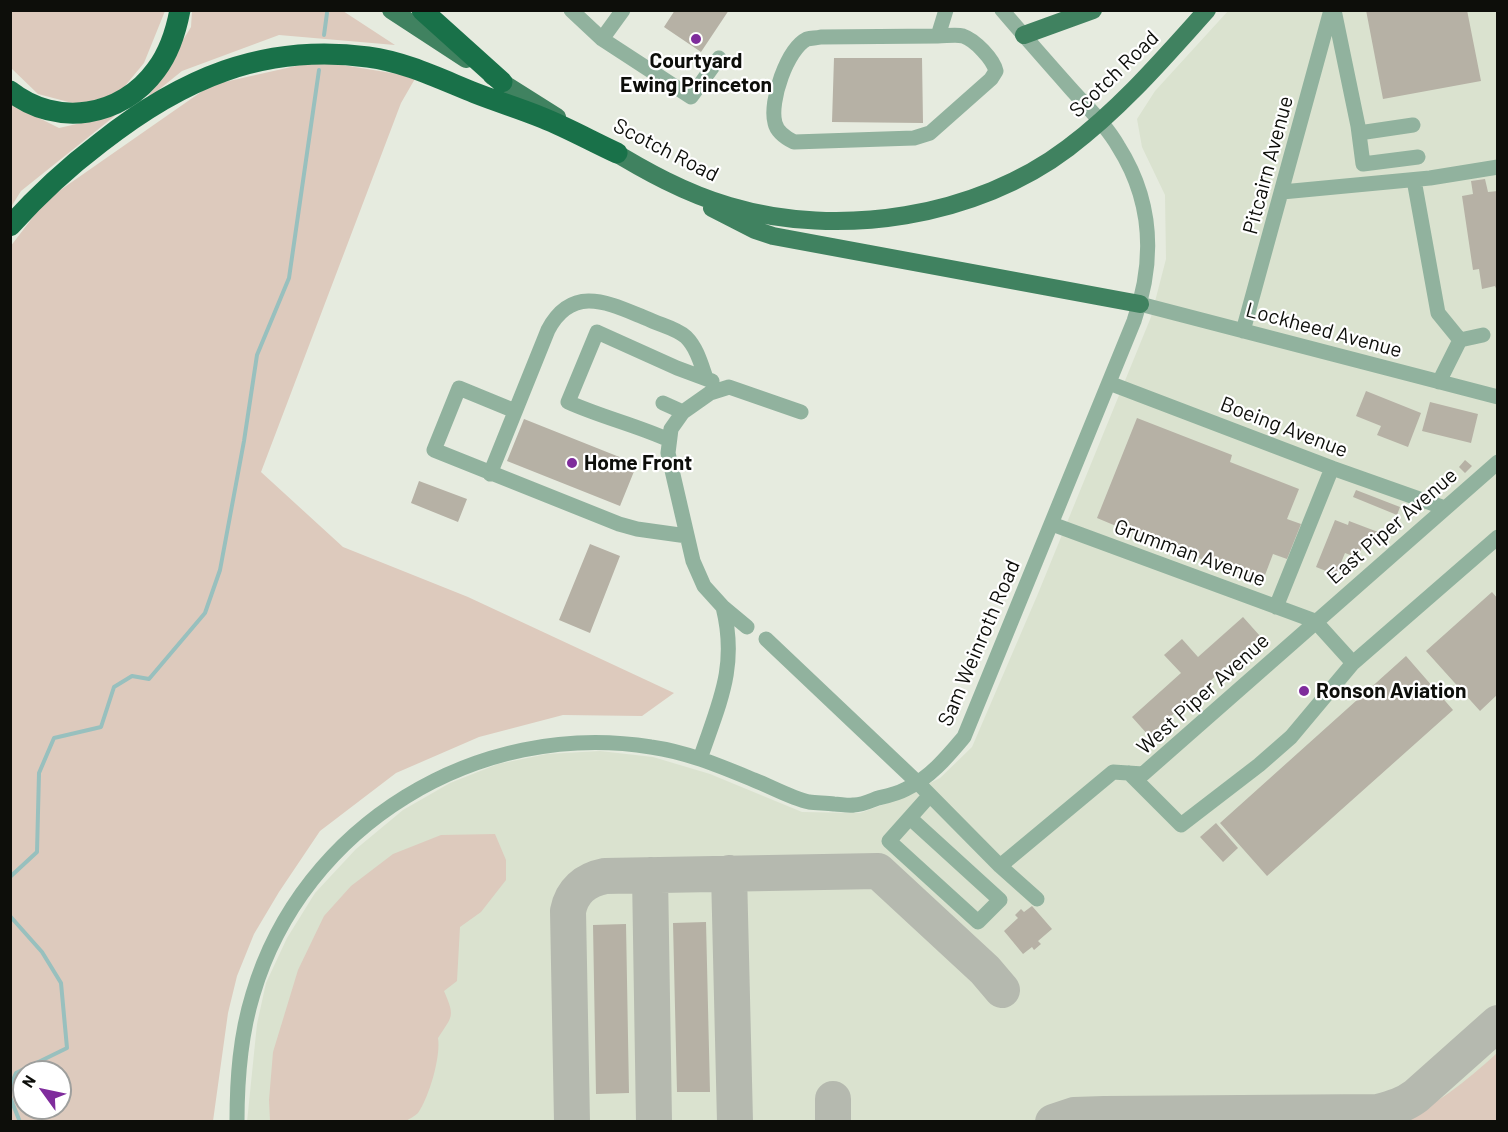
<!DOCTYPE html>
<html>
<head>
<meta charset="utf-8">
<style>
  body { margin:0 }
  #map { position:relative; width:1508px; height:1132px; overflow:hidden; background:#e6ebdf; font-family:Barlow,sans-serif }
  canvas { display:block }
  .frame { position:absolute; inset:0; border:12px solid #0d0e0a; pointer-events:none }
  .north { position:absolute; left:12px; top:1060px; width:60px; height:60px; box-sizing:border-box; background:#fff; border:2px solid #9e9f9d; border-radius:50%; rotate:303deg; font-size:16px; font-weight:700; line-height:24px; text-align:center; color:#0d0e0a }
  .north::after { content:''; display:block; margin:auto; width:21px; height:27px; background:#7f2c9c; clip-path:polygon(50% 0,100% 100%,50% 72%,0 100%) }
</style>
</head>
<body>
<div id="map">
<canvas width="1508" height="1132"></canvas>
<div class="frame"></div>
<div class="north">N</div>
</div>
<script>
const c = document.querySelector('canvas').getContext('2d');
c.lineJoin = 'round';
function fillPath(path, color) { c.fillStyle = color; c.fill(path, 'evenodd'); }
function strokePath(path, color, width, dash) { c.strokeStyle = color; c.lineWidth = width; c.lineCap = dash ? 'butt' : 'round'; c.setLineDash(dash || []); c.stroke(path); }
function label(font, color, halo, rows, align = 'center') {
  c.font = font + ' Barlow,sans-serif'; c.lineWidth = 4.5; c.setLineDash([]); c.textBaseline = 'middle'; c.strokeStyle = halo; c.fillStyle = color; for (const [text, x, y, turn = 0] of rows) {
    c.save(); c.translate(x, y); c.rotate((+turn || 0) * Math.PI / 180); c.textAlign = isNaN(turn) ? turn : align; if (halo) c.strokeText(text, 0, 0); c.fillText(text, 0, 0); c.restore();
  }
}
fillPath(new Path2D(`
  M1228,11h269v1110l-1250,1 10,-98 9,-41 21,-45 28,-45 41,-44 47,-39 47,-27 48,-19 49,-10 53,-3 53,6 57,17 92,38 58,1 36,-13 44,-22 32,-31 65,-151 114,-279 15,-58 -1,-64 -23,-48 -5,-28 18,-28z`), '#dae2cf');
fillPath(new Path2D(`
  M10,11h155l-21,52 -24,29 -40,13 -42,-11 -27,-26z
  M192,11h151l52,34 -116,-10 -97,36 -36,29 45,-73z
  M318,61l98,16 -15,26 -140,369 82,75 125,50 206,96 -32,23 -79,-1 -84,22 -83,36 -76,58 -41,61 -25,42 -17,42 -9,37 -15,108h-202l-1,-874 36,-47 165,-115zM24,1072h36v36h-36z
  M11,104l48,24 57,-13 -95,76 -10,16z
  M495,834l11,26v20l-25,32 -21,15 -3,54 -13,10c11,26 9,24 -6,47 3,19 -9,59 -20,75 -3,3 -9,6 -12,8h-136l-1,-21 4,-48 25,-82 26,-54 27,-30 42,-32 48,-19z
  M1497,1053v68h-101c41,-15 69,-39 101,-68z`), '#ddcabd');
strokePath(new Path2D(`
  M324,35l3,-22
  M10,877l27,-25 2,-79 15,-35 47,-11 13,-40 18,-11 17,3 56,-66 15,-43 24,-129 13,-86 32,-77 30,-208
  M10,916l32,36 19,31 6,65 -51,25 -6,14
  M10,1097l10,25`), '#98c0be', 4);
strokePath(new Path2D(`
  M729,873l6,249
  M650,875l4,247
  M833,1099v23
  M572,1122l-4,-211c4,-20 17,-31 37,-35l273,-5 107,99 17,20
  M1053,1122l21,-7 30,-1 274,-2c15,-4 26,-7 38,-16l82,-73`), '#b5b9af', 36);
fillPath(new Path2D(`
  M675,10h54l-28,42 -37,-25z
  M1366,10h101l14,71 -98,18z
  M834,58h88l1,65 -91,-1z
  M1485,179l3,13 10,-1v102l-3,-7 -13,3 -3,-20 -6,1 -11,-74 11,-2 -2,-13z
  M1366,391l55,22 -13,34 -31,-12 4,-9 -25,-10z
  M1430,402l48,12 -7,29 -49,-12z
  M1137,418l95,37 -2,7 69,27 -12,30 14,5 -14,35 -14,-5 -11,29 -71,-28 -1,2 -93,-39z
  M524,419l113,45 -17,42 -113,-45z
  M1465,460l7,6 -7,7 -6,-6z
  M419,481l48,18 -9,23 -47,-19z
  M1356,490l44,17 -3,8 -44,-18z
  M1335,520l13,5 1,-4 29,11 -7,16 -8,-4 -5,14 -13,-5 -9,22 -20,-8z
  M590,544l30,12 -30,77 -31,-13z
  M1492,592l6,7v95l-18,17 -54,-60z
  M1243,617l17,19 -111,100 -17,-19 49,-44 -17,-18 18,-16 16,18z
  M1406,656l47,54 -186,166 -47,-53z
  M1216,823l22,25 -15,14 -23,-25z
  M1032,906l20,23 -14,12 3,3 -7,6 -2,-3 -9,7 -19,-23 14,-13 -3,-3 6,-6 3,3z
  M706,922l4,170h-33l-4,-169z
  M626,924l3,169 -33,1 -3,-169z`), '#b6b1a5');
strokePath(new Path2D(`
  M571,10l31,29 89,58 28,-39
  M1334,10l24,116 5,38 55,-7
  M938,36c8,0 18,-2 25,0 12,4 30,23 33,35l-5,8 -61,54 -16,5 -120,4c-8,-4 -17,-10 -19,-19 -6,-21 12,-74 32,-84 4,-1 10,-1 14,-2l117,-1 8,-26
  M602,39l21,-29
  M1359,133l54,-8
  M1414,180l24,133 22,27 -21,42
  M1282,192l148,-14 68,-11
  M1140,304l358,93
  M1243,331l88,-321
  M1460,340l23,-5
  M1109,383l223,85 113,40
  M663,403l20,9
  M515,411l-56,-23 -25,62 185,74 18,5 50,7
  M669,440c-33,-15 -68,-23 -101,-38l29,-70 80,36 35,13
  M490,474l58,-144c25,-47 62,-26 100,-11 12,6 28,9 38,18 11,11 15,27 20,41
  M1052,524l263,97 38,42 -62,74 -32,28 -78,60 -52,-52
  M1276,607l56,-139
  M747,627l-24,-20 -19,-21 -11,-25 -25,-108 3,-24 12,-17 27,-19 19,-6 72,25
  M766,639l152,144 82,83 37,33
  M1353,663l145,-126
  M700,759c19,-56 38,-92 23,-152
  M910,818l90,82 -22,22 -89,-81 41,-46
  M1000,866l113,-94 30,2 355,-312
  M237,1122c0,-44 3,-86 16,-128 50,-169 225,-275 398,-247 36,5 69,19 103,33 18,7 37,18 55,22 8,1 17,1 25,2 6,0 14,2 20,1 8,0 16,-4 24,-7 9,-2 19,-4 28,-9 24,-11 42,-33 58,-52l170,-416c21,-60 19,-120 -16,-175 -12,-21 -31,-39 -47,-57 -23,-26 -46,-52 -69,-79`), '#91b29e', 15);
strokePath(new Path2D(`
  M391,10l75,49
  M1024,35l69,-25
  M492,76l65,41
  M606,147c39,24 79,46 123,59 110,33 248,11 339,-58 53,-40 95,-89 139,-138
  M712,208l43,22 18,6 367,68`), '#408260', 18);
strokePath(new Path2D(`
  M422,10l80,72
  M10,91c47,37 112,26 146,-21 13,-17 20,-39 24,-60
  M10,226c28,-31 57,-58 90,-83 81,-64 163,-100 268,-86 38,5 72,22 107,36 23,9 46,16 68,25 25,10 50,24 74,35`), '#197149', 21);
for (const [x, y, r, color] of [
  [696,39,6,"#7f2c9c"],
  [572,463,6,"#7f2c9c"],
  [1304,691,6,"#7f2c9c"]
]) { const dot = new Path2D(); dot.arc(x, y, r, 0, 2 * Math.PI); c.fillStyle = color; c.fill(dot); strokePath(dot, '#fff', 2); }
label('bold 21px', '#0d0e0a', '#fff', [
  ["Courtyard",696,61,"center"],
  ["Ewing Princeton",696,85,"center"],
  ["Home Front",584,463],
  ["Ronson Aviation",1316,691]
], 'left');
label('21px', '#0d0e0a', '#fff', [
  ["Scotch Road",1114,74,-44],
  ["Scotch Road",666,150,27],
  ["Pitcairn Avenue",1268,165,-75],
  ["Lockheed Avenue",1324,330,15],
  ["Boeing Avenue",1284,427,21],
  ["East Piper Avenue",1392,526,-41],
  ["Grumman Avenue",1190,553,20],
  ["Sam Weinroth Road",979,643,-67],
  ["West Piper Avenue",1203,694,-42]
]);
</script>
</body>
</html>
